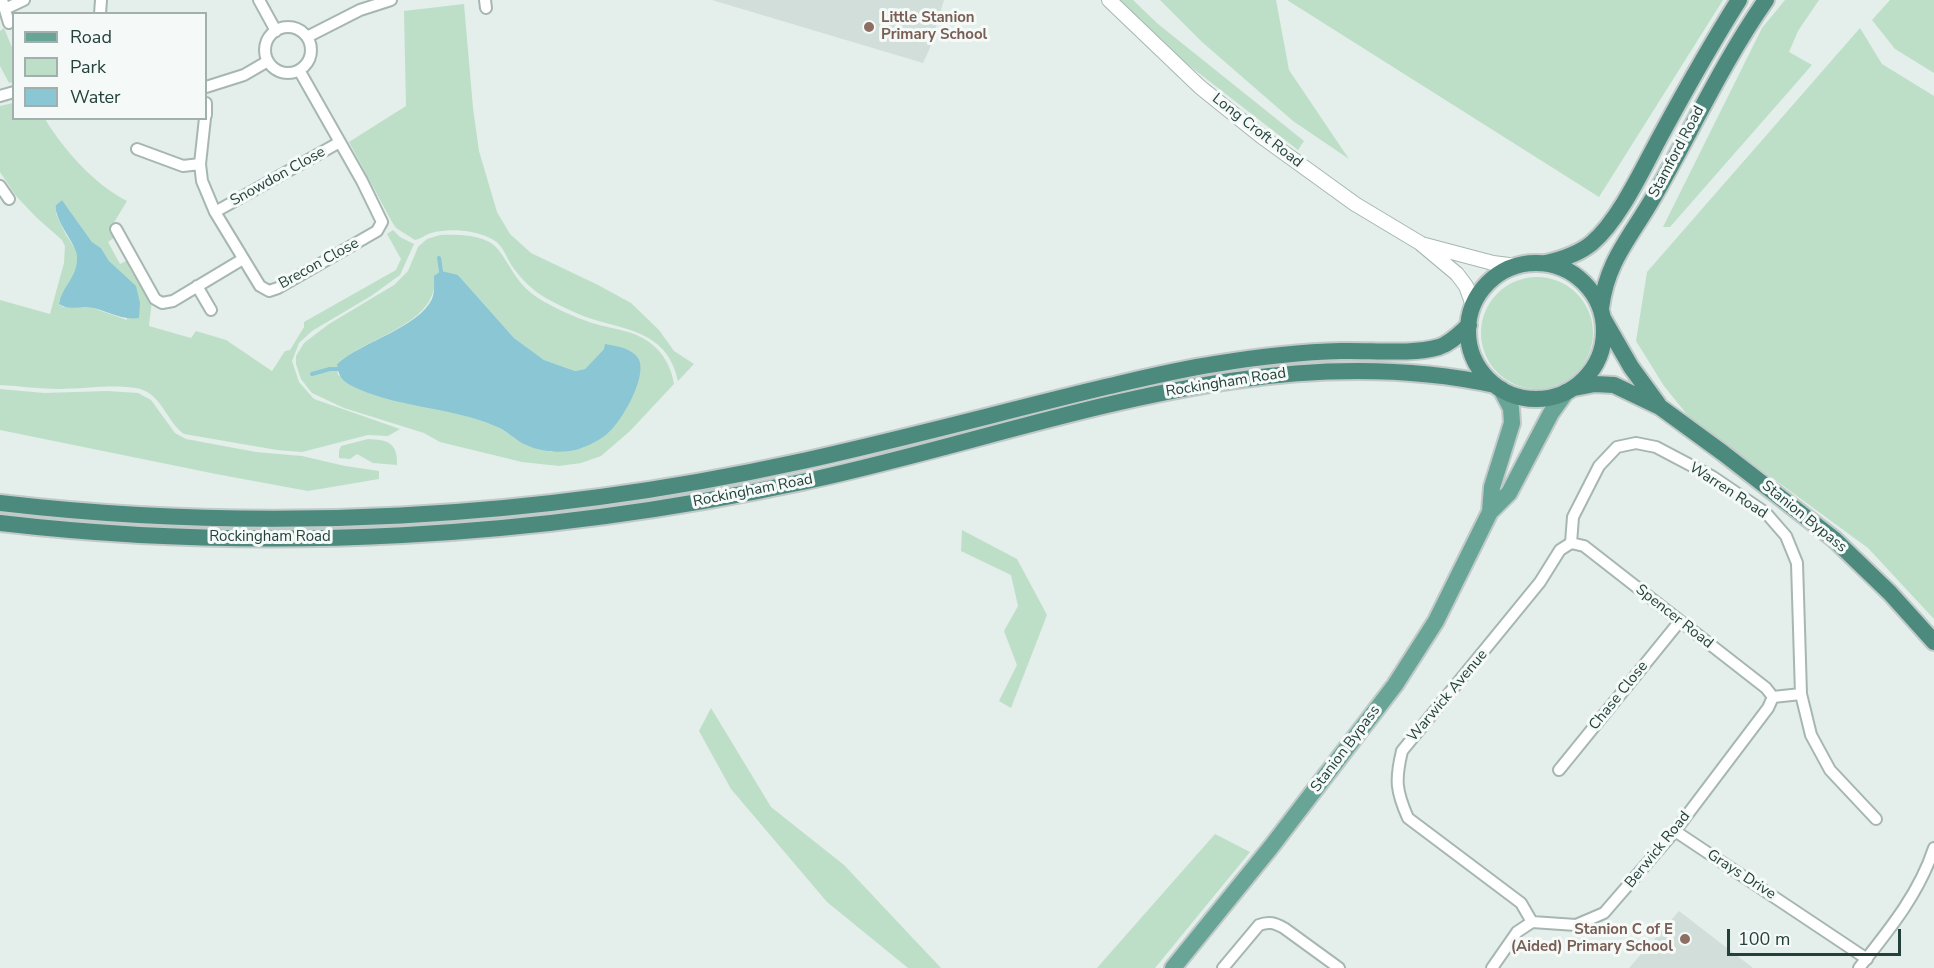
<!DOCTYPE html>
<html>
<head>
<meta charset="utf-8">
<style>
  body { margin:0 }
  #map { position:relative; width:1934px; height:968px; overflow:hidden; background:#e4eeea; font-family:"Nunito Sans",sans-serif }
  canvas { display:block }
  .legend { position:absolute; left:12px; top:12px; width:195px; height:108px; box-sizing:border-box; background:#f5faf8; border:2px solid #a1b0ac; margin:0; padding:8px 10px; list-style:none; font-size:18px; color:#23413a }
  .legend li { display:flex; align-items:center; gap:12px; height:30px }
  .legend b { width:30px; border:2px solid #a1b0ac }
  .scale { position:absolute; left:1727px; top:929px; width:174px; height:27px; box-sizing:border-box; border:3px solid #23413a; border-top:0; padding-left:8px; font-size:18px; line-height:21px; white-space:nowrap; color:#23413a; -webkit-text-stroke:4px #f5faf8; paint-order:stroke }
</style>
</head>
<body>
<div id="map">
<canvas width="1934" height="968"></canvas>
<ul class="legend">
<li><b style="height:8px;background:#68a597"></b>Road</li>
<li><b style="height:16px;background:#bddfc8"></b>Park</li>
<li><b style="height:16px;background:#8bc6d4"></b>Water</li>
</ul>
<div class="scale">100 m</div>
</div>
<script>
const c = document.querySelector('canvas').getContext('2d');
c.lineJoin = 'round';
function fillPath(path, color) { c.fillStyle = color; c.fill(path, 'evenodd'); }
function strokePath(path, color, width, dash) { c.strokeStyle = color; c.lineWidth = width; c.lineCap = dash ? 'butt' : 'round'; c.setLineDash(dash || []); c.stroke(path); }
function label(font, color, halo, rows, align = 'center') {
  c.font = font + ' "Nunito Sans",sans-serif'; c.lineWidth = 6; c.setLineDash([]); c.textBaseline = 'middle'; c.strokeStyle = halo; c.fillStyle = color; for (const [text, x, y, turn = 0] of rows) {
    c.save(); c.translate(x, y); c.rotate((+turn || 0) * Math.PI / 180); c.textAlign = isNaN(turn) ? turn : align; if (halo) c.strokeText(text, 0, 0); c.fillText(text, 0, 0); c.restore();
  }
}
fillPath(new Path2D(`
  M712,0h232l-14,48 -7,15z
  M1679,911l74,57h-124z`), '#d2ded9');
fillPath(new Path2D(`
  M1119,0h14l25,24 146,117 -6,9 -147,-114z
  M1160,0h116l13,70 60,89 -56,-38 -91,-79z
  M1287,0h436l-124,197z
  M1785,0h34l-21,31 -9,21 23,13 -142,162h-7l99,-199z
  M1890,0h44v73l-39,-24 -23,-29z
  M464,4l9,104 6,43 18,61 13,22 21,19 67,32 33,18 28,27 15,21 20,13 -16,17c-10,-46 -44,-50 -83,-61 -13,-4 -26,-10 -38,-16 -17,-8 -31,-19 -42,-34 -9,-11 -11,-26 -25,-32 -16,-8 -42,-10 -59,-5 -6,2 -10,6 -16,7l-19,-12 -4,-6 -43,-80 57,-36 -2,-95z
  M4,28l9,22v32l-4,1 -9,-17v-35z
  M1860,28l22,36 52,32v523l-66,-71 -179,-131 -25,-31 -28,-45 11,-69z
  M13,103l1,15 31,1c18,30 50,66 82,82l-17,28 5,8 -7,5 12,22 8,-4 3,5 -2,2 6,10 3,-1 14,24 -3,26 42,12 5,-7 30,9 46,31 13,-20 5,-1 14,-23v-5l92,-52 5,-11 -14,-25 6,-4 7,7 14,7 -14,31 -29,21 -59,35 -13,12 -7,18 7,21 15,17 86,30 -12,7 -20,-1 -66,17 -25,-2 -93,-16c-16,-11 -22,-37 -41,-44 -20,-7 -60,-1 -83,-1 -20,0 -40,-3 -60,-4v-85l50,14 14,-51 1,-17 -3,-6 -25,-22 -21,-22 -16,-24v-66zM62,200l30,42 9,6 8,13 12,13 6,46 -37,-13h-27l-4,-3v-3l18,-30 1,-18 -12,-18 -10,-21v-9z
  M440,235c18,-1 49,-1 60,17 13,18 17,32 38,46 16,10 36,19 54,25 19,6 41,7 57,19 15,11 22,25 25,42l-44,47 -29,25 -20,7 -22,3 -37,-4 -82,-20 -16,-9 -80,-25 -32,-15 -11,-14 -5,-15v-8l8,-13 25,-19 65,-39 14,-14 10,-24 9,-8zM458,275l56,63 30,22 31,11 10,-2 19,-20 1,-5 -22,104 -31,4 -13,-3 -13,-4 -30,-19 -40,-14 -55,-10 -63,-27 -1,-11c27,-25 90,-37 97,-76z
  M1481 333a56 56 0 1 1 112 0a56 56 0 1 1-112 0Z
  M0,389l44,4 63,-2 31,2 13,7 24,33 11,6 70,13 46,4 43,10 34,5v8l-71,12 -92,-17 -216,-44z
  M368,439c19,1 30,3 29,26l-24,-2 -16,-9 -7,5 -11,-1v-7l2,-5z
  M962,530l55,29 30,56 -36,93 -12,-7 18,-36 -13,-34 14,-25 -7,-31 -50,-24z
  M711,708l60,99 73,58 97,103h-33l-81,-66 -96,-113 -32,-58z
  M1215,834l35,18 -95,116h-58z`), '#bddfc8');
fillPath(new Path2D(`
  M62,200l30,42 9,6 8,13 27,25 4,17 -1,15c-19,3 -33,-9 -52,-11 -9,0 -20,3 -28,-3 3,-18 19,-26 18,-48 0,-11 -24,-37 -21,-51z
  M441,271l17,4 56,63 30,22 31,11 10,-2 19,-20 1,-5c12,2 26,4 33,14 11,17 -17,65 -31,76 -10,8 -24,15 -37,17 -15,2 -31,0 -44,-6 -11,-5 -20,-15 -31,-19 -46,-20 -101,-18 -145,-41 -9,-5 -12,-11 -13,-21 24,-22 81,-36 95,-65 3,-7 2,-16 2,-23z`), '#8bc6d4');
strokePath(new Path2D(`
  M439,258l2,13
  M312,374l18,-5h8`), '#8bc6d4', 4);
const minor = new Path2D(`
  M2,0l7,23
  M259,0l17,31
  M485,0l1,8
  M5,9l19,-9
  M100,14l1,-14
  M265 50a23 23 0 1 1 46 0a23 23 0 1 1-46 0Z
  M307,37l53,-27 31,-10
  M206,87l38,-12 24,-14
  M0,96l14,-4
  M206,103v12
  M205,118l-5,46 2,17 13,31 45,74 9,5 9,-3 99,-57 5,-9 -20,-41 -63,-111
  M137,149l46,17 17,-2
  M0,186l9,13
  M215,212l125,-70
  M116,229l39,70 7,4 11,-2 70,-42
  M197,286l14,24
  M1571,543l2,-26 26,-51 18,-19 19,-4 20,4 57,30 53,36 20,23 11,27 4,131 10,41 19,35 46,49
  M1571,543l13,3 182,142 7,9
  M1559,770l121,-149
  M1675,831l192,128
  M1532,922l-11,-19 -113,-85c-12,-27 -13,-38 -6,-67l138,-169 20,-32 11,-7
  M1223,968l36,-43c10,-4 16,-2 25,3l55,40
  M1492,968l25,-36 15,-10 44,3 28,-12 71,-82 93,-123 5,-11 28,-3
  M1859,968c30,-38 60,-74 75,-120`);
const tertiary = new Path2D(`
  M1109,0l91,87 61,49 94,68 65,39 37,31 9,12 7,19
  M1425,245l68,18 24,3`);
const primary = new Path2D(`
  M1490,512l2,-25 20,-64 -1,-15 -10,-19
  M1173,968l98,-121 124,-162 41,-64 54,-109 19,-19 42,-80 15,-21`);
const trunk = new Path2D(`
  M1546,263c17,-4 33,-9 46,-20 28,-24 51,-75 69,-108 25,-46 50,-91 78,-135
  M1468 331a68 68 0 1 1 136 0a68 68 0 1 1-136 0Z
  M1601,308c6,-47 29,-70 52,-110 38,-66 69,-135 113,-198
  M1604,320l27,47 27,37
  M1574,388l21,-4 19,1 46,22 63,46 111,86 56,54 44,49
  M0,503c265,31 538,16 798,-41 101,-22 200,-49 299,-73 39,-9 78,-19 118,-25 42,-7 84,-12 126,-13 29,-1 71,4 98,-4 12,-4 20,-13 30,-22
  M0,523c266,31 540,15 802,-41 227,-48 457,-148 693,-97`);
strokePath(minor, '#a6b7b2', 14);
strokePath(tertiary, '#a6b7b2', 16);
strokePath(primary, '#c1cac8', 20);
strokePath(trunk, '#c1cac8', 20);
strokePath(minor, '#fff', 10);
strokePath(tertiary, '#fff', 14);
strokePath(primary, '#68a597', 16);
strokePath(trunk, '#4b8a7d', 16);
for (const [x, y, r, color] of [
  [869,27,6,"#8d6e63"],
  [1685,939,6,"#8d6e63"]
]) { const dot = new Path2D(); dot.arc(x, y, r, 0, 2 * Math.PI); c.fillStyle = color; c.fill(dot); strokePath(dot, '#f5faf8', 2); }
label('bold 15px', '#785e54', '#f5faf8', [
  ["Little Stanion",881,18],
  ["Primary School",881,35],
  ["Stanion C of E",1673,930,"right"],
  ["(Aided) Primary School",1673,947,"right"]
], 'left');
label('15px', '#23413a', '#f5faf8', [
  ["Long Croft Road",1257,131,38],
  ["Stamford Road",1677,152,-62],
  ["Snowdon Close",278,177,-29],
  ["Brecon Close",319,264,-29],
  ["Rockingham Road",1226,383,-9],
  ["Rockingham Road",753,491,-11],
  ["Warren Road",1728,491,33],
  ["Stanion Bypass",1804,517,39],
  ["Rockingham Road",270,537],
  ["Spencer Road",1674,617,38],
  ["Warwick Avenue",1448,696,-50],
  ["Chase Close",1619,696,-51],
  ["Stanion Bypass",1346,749,-53],
  ["Berwick Road",1658,850,-51],
  ["Grays Drive",1741,875,33]
]);
</script>
</body>
</html>
